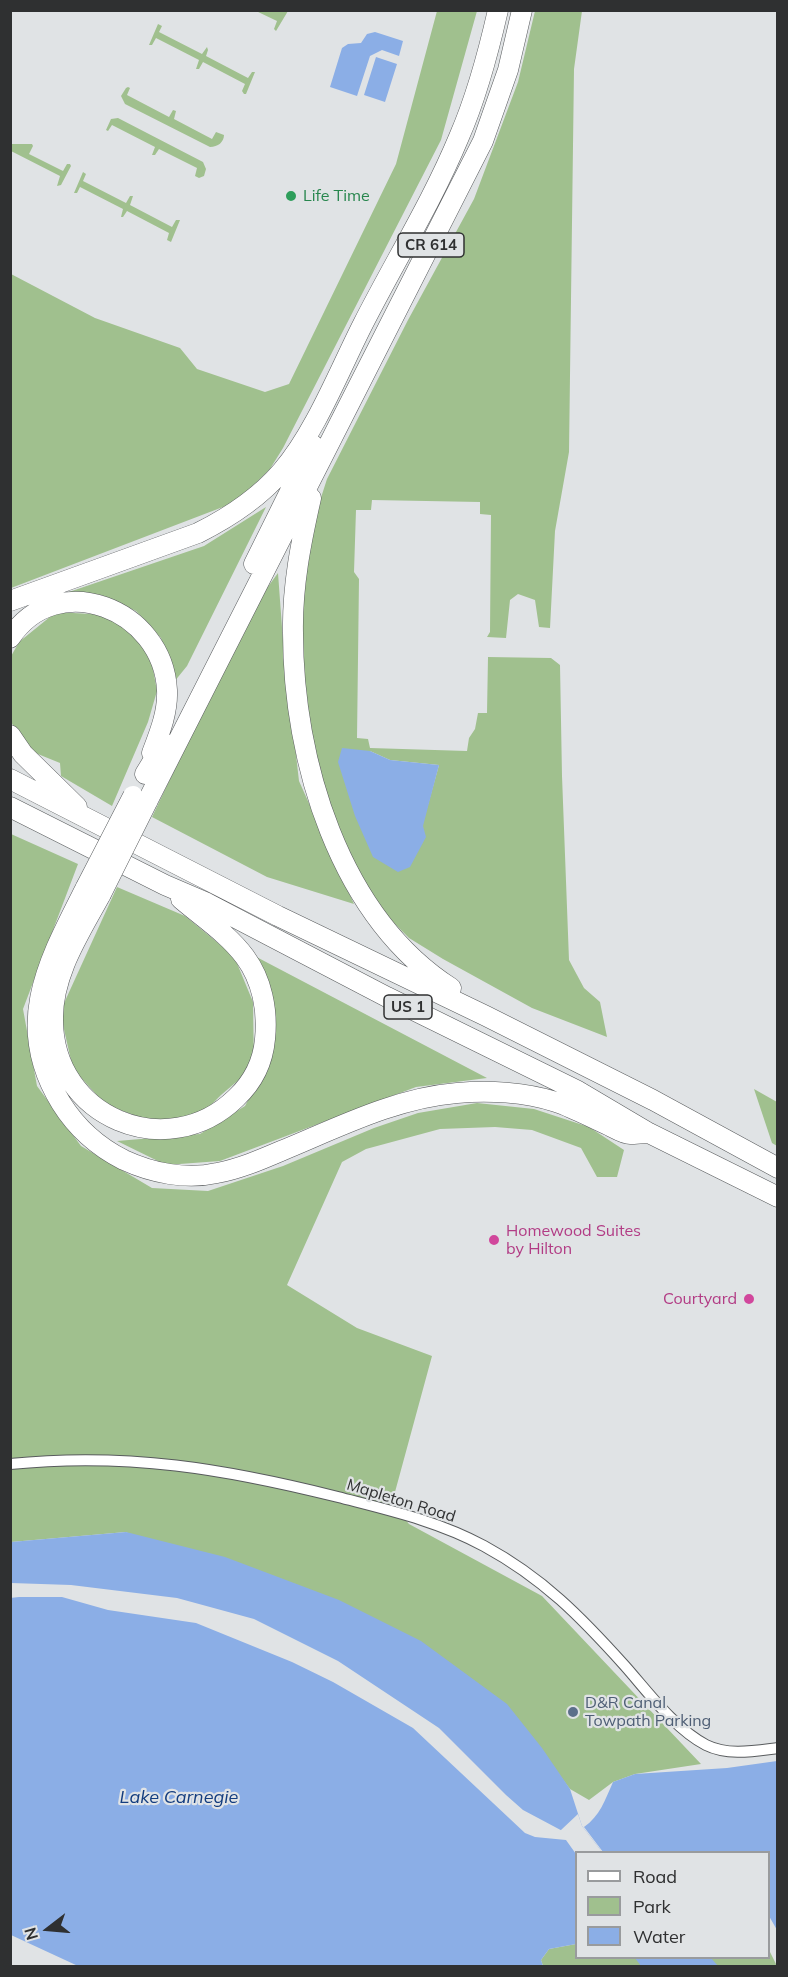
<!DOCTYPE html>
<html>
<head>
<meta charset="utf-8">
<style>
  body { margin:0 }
  #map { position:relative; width:788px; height:1977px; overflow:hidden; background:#e0e3e5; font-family:Mulish,sans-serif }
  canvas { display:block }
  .frame { position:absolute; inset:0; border:12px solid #2f3031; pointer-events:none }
  .legend { position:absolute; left:575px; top:1851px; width:195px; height:108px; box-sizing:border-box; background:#e0e3e5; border:2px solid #999b9d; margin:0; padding:8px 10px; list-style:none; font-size:18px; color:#2f3031 }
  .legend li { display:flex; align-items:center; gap:12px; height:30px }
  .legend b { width:30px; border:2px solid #999b9d }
  .north { position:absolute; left:18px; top:1899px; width:60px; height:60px; -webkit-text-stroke:4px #e0e3e5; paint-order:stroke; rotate:254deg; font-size:16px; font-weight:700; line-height:24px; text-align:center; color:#2f3031 }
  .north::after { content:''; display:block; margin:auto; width:21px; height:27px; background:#2f3031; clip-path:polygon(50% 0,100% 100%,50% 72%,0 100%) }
</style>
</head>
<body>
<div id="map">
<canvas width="788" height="1977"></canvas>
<div class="frame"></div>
<ul class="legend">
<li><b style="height:8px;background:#fff"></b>Road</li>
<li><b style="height:16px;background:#a0c08e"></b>Park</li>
<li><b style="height:16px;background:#8baee6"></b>Water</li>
</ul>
<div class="north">N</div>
</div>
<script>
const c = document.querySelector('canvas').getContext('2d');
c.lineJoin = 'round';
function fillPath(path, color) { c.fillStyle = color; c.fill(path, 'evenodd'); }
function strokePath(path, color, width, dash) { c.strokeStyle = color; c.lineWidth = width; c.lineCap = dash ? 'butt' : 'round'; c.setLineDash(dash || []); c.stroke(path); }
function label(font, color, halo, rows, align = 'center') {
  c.font = font + ' Mulish,sans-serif'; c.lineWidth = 4.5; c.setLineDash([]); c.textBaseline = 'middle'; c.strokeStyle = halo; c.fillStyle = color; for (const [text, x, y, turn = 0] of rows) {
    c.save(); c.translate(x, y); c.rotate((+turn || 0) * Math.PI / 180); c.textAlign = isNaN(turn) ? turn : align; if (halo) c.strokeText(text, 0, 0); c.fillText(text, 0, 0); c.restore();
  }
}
fillPath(new Path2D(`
  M256,11l32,-1v1l-12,20 -2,-2 3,-8z
  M437,11h40l-36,129 -158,308 -13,21 -34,33 -225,86v-314l84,44 85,30 17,21 68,23 24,-8 107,-220z
  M535,11h47l-8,58 -5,383 -14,79 -5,97 -11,-1 -4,-27 -17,-6 -8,6 -4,38 -19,-1 3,-5 1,-117 -11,-1v-12l-108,-2 -1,10h-15l-2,62 5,7 -2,159 11,1 2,9 97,3 2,-13 6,-9 3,-16h9l1,-56 63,1 9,7 2,111 7,184 15,28 16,14 7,35 -75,-29 -89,-49 -34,-21 -28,-28 -24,-38 -27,-68 -16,-56 -12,-83 -1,-60 6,-64 20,-62 81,-159 66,-121 44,-117zM370,751l20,9 49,5 -17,61z
  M158,24l4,2 -3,6 43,22 5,-7 1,3 -2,6 42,22 4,-6h3l-9,22h-2l-2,-3 3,-7 -42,-22 -4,7h-3l3,-9 -43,-22 -4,7h-3z
  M128,87l2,1 -3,7 42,22 4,-7 3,1 -2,8 38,20 4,-7 8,3c0,7 -6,12 -14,12l-85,-43 -4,-8 5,-8z
  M118,118l85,44 3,7 -2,7 -5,2 -4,-2 2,-8 -38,-19 -4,6h-3l3,-8 -43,-22 -4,6 -2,-1 5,-11z
  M10,144h22l1,2 -4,8 34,17 4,-7h3l1,2 -10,19 -4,1 3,-10 -49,-25z
  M83,172l3,2 -3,7 43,22 4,-7h3l-3,9 42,22 4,-7h4l-9,22 -4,-2 2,-7 -42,-22 -4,6h-2l2,-8 -43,-22 -3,6h-3z
  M266,507l-79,159 -13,16 -13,-44 -25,-27 -35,-16 -35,-2 138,-47z
  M278,573l5,68 16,140 55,123 -87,-27 -115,-60 98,-206z
  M56,612l52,3 23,16 20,27 6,33 -9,31 -36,84 -51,-30 -1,-13 -32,-13 -17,-28 -1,-64 9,-16z
  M11,834l67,30 -55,145 14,77 44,60 71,42 56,3 75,-25 91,-38 44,-15 59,-10 57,6 55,18 35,23 -7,27h-20l-16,-29 -49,-18 -37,-3 -55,2 -74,20 -24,13 -55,123 70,43 75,28 -40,147 17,21 133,72 159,168 -66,10 -22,8 -24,18 -19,-11 -14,-18 -430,-239 -115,10z
  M117,887l68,29 49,40 19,46 1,65 -33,28 -18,18 -47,10 -50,-18 -33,-36 -13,-57z
  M247,952l240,126 -71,9 -196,74 -54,4 -49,-24 83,-7 45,-28 27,-51 3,-46z
  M754,1089l23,13v44l-5,-3z
  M576,1944v14h192l1,-8 8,16h-234l-2,-6 8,-11z`), '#a0c08e');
fillPath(new Path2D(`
  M375,32l28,9 -4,15 -17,-6 -12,6 -13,40 -27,-9 12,-39 6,-4 13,-1 6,-9z
  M376,57l21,7 -12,38 -21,-7z
  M342,748l28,3 20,9 49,5 -16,61 3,11 -16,30 -12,5 -25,-15 -18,-41 -17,-54z
  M126,1532l99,25 114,43 82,41 86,63 35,44 28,41 12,37 20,26 -79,-42 -17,-15 -67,-67 -101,-67 -84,-42 -77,-21 -106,-13 -60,-2v-41z
  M19,1597h43l46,13 88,13 96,39 41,20 80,46 112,105 10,4 31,3 10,14v90l-27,5 -8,11 2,6h-465l-67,-31 -1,-337z
  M777,1761v169l-8,-14 -1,-64h-165l-19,-25c16,-11 21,-27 29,-45l22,-8 92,-6z
  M635,1958h76l7,8h-77z`), '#8baee6');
fillPath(new Path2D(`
  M578,1814l4,12 20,26h-25l-11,-13 -5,-3 7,1 -8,-4 1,-3z`), '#e0e3e5');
const street = new Path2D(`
  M10,1464c117,-12 216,5 328,33 50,13 100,24 146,49 59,32 97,71 141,120 23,26 50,63 81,79 22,11 48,6 72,3`);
const highway = new Path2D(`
  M311,498c-10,44 -19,89 -18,135 0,127 46,283 158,355
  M254,564l59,-119
  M10,601l188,-68c32,-16 61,-35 84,-62 33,-38 58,-102 81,-147 32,-63 69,-122 96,-187 18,-41 29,-83 39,-127
  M10,638c47,-71 153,-29 157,52 1,22 -7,42 -15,63
  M10,735l13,19 54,53
  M145,774l19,-31
  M10,779l268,137 208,100 167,84 125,68
  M147,802l336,-661 25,-71 14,-60
  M10,807l155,78 42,18 180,94 191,94 71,42 129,64
  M86,887c-37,73 -74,137 -25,216 15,24 37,44 63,57 28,13 62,20 93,13 22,-4 43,-13 64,-22 56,-23 114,-53 176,-58 31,-3 68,-1 99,9 18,6 36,16 54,24 6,3 14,8 20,8 6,0 13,-1 19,-1
  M101,894c-21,39 -49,80 -48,126 0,97 114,145 183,78 17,-16 27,-36 29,-59 3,-29 -3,-59 -20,-82 -17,-23 -43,-40 -64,-58`);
strokePath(street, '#585b5d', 12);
strokePath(highway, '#585b5d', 21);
strokePath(street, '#fff', 10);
strokePath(highway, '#fff', 20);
const highwayBridge = new Path2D(`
  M86,887l47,-91
  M101,894l46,-92`);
strokePath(highwayBridge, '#585b5d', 21, []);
strokePath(highwayBridge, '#fff', 20);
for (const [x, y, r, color] of [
  [291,196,6,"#2e9e5b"],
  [494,1240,6,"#d1479c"],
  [749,1299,6,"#d1479c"],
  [573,1712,6,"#5c6f8a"]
]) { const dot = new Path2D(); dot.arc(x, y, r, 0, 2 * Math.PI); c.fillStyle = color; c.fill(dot); strokePath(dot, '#e0e3e5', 2); }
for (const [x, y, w] of [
  [431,245,66],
  [408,1007,48]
]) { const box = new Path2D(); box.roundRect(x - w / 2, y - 12, w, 24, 4.5); c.fillStyle = '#e0e3e5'; c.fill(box); strokePath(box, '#2f3031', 1.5); }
label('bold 15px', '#2f3031', null, [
  ["CR 614",431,245],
  ["US 1",408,1007]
]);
label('16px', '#27864d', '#e0e3e5', [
  ["Life Time",303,196]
], 'left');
label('16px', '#b23c85', '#e0e3e5', [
  ["Homewood Suites",506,1231],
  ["by Hilton",506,1249],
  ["Courtyard",737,1299,"right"]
], 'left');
label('16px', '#2f3031', '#e0e3e5', [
  ["Mapleton Road",401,1501,17]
]);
label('16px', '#4e5e75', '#e0e3e5', [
  ["D&R Canal",585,1703],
  ["Towpath Parking",585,1721]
], 'left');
label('italic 18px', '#133d7f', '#e0e3e5', [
  ["Lake Carnegie",179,1798]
]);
</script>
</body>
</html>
